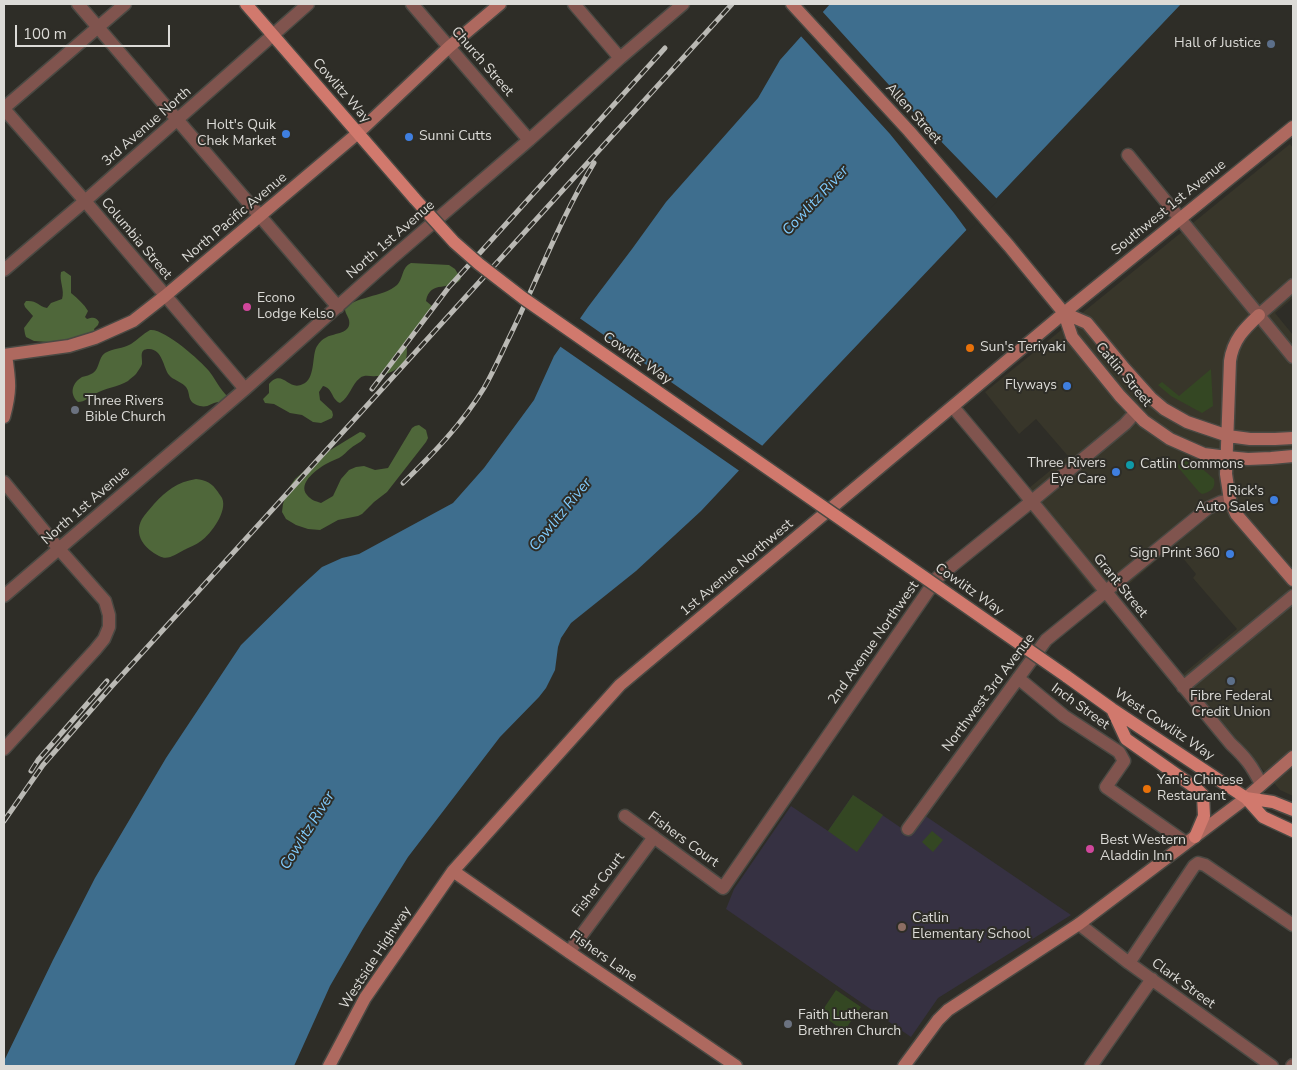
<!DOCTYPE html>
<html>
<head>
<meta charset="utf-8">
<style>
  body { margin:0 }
  #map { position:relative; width:1297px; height:1070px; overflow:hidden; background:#2e2d27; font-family:"Nunito Sans",sans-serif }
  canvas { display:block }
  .frame { position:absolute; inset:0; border:5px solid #dcdbd7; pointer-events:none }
  .scale { position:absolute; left:15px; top:25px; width:155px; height:22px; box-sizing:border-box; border:2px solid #dcdbd7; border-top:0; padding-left:6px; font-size:15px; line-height:18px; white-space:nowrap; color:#dcdbd7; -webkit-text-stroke:4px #2e2d27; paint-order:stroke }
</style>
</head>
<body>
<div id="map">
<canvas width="1297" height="1070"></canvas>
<div class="frame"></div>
<div class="scale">100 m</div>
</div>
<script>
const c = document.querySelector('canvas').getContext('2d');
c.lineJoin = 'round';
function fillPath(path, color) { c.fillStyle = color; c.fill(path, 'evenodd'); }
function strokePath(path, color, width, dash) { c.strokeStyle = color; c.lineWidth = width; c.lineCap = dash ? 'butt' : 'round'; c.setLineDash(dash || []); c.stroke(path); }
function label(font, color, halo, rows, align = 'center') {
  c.font = font + ' "Nunito Sans",sans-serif'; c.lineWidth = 4; c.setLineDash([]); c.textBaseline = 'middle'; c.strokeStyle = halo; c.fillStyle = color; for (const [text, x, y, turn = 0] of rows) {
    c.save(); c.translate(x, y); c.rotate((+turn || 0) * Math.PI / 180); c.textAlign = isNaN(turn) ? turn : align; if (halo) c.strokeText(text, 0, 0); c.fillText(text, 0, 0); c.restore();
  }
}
fillPath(new Path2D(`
  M1290,144l3,4v150l-18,15 18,22v461l-13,-6 -98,-115 55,-46 -44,-51 3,-4 -23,-28 -68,59 -87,-108 50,-41 -32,-37 -17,15 -34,-42z`), '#38362a');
fillPath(new Path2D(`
  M853,795l57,39 14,-19 147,100 -133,83 -27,39 -185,-128 8,-20 57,-83 37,25z`), '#363142');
fillPath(new Path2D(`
  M1211,369l2,37 -11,7 -31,-17 -13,-11 4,-3 17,14z
  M1184,460l15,6 15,13c2,9 -3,13 -12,15l-3,-2 -22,-26z
  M853,795l30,20 -26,37 -29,-21z
  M932,831l11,9 -10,12 -11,-10z
  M836,990l25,17 -17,24 -24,-17z`), '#344723');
fillPath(new Path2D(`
  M411,263l38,2 6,4 6,10c-10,13 -31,0 -35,22l6,5 1,4 -17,21 -9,8c-1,6 1,13 -1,20 -4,9 -20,17 -30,17 -5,1 -11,-2 -16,2 -9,7 -10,19 -20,25 -9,-4 -7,-15 -17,-17l-4,6 1,8 12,11 1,4 -1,3 -11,5 -8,-1 -11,-7 -12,-2 -16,-9 -9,-1 -2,-4 6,-6v-9c14,-16 19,8 34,0 12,-5 9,-26 13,-36 2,-4 6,-9 11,-11 7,-4 25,-3 22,-17 -1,-4 -4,-7 -4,-11 7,-12 39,-12 52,-24 7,-7 4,-17 14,-22z
  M64,271l7,5v17c7,6 13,11 17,18l-3,6 2,2c6,-2 9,-2 12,3l-1,3 -4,4 2,5 -21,3 -13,6 -28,-2 -8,-4 -1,-3 -1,-6 9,-12 -8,-9 -1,-3 2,-3c11,-1 12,5 21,7l4,-5 11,-4c3,-9 -3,-18 -1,-27z
  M150,330c14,-2 50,30 59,41 9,12 12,21 24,30 -5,1 -10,1 -15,1 -7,1 -10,6 -18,4 -15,-4 -8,-13 -15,-20 -5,-5 -12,-6 -16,-11 -6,-8 -6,-25 -20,-26 -11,0 -6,9 -7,15 -1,3 -4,7 -6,10 -2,2 -6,5 -8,7 -10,6 -23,7 -33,13 -6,3 -10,8 -17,8 -9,-8 -6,-19 4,-25 4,-1 8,-2 11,-4 7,-5 5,-15 12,-20 8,-5 18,-4 26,-9 6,-4 12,-10 19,-14z
  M419,425l7,5 2,8 -2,4 -39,50 -13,10 -12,12 -4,2 -20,4 -18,10 -12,-1 -12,-4 -10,-6 -4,-7 1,-8 5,-15 7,-10 29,-25 36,-22 4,1 2,3c-4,6 -10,8 -15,12 -4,3 -8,8 -12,10 -4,2 -8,3 -11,5 -10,5 -31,20 -21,32 4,5 8,6 14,8l12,-7 8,-17 8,-9 7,-3 8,-1 11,4 13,-2 24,-40 3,-2z
  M196,479c10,1 16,4 22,13 1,2 3,4 4,6 6,13 -11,36 -21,43 -5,4 -12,6 -17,9 -8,4 -16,11 -25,6 -14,-7 -26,-21 -17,-37 3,-5 8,-10 12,-15 12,-13 23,-22 42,-25z`), '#4f673a');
fillPath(new Path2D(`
  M830,4h351l-359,378 -121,129 -65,60 -65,52 -10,15 -3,9 -3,23 -9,18 -7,9 -39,40 -92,120 -45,72 -33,57 -36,80h-290v-5l49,-101 42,-82 71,-120 75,-113 58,-57 23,-21 20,-9 17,-4 94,-51 31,-35 50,-68 20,-44 34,-49 44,-58 34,-47 92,-104 22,-38z`), '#3e6e8e');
fillPath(new Path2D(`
  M821,10l107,118 70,72 -30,32 -14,-19 -64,-79 -91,-100z
  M578,317l186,130 -23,25 -183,-127z`), '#2e2d27');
const street = new Path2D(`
  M78,4l260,303
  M412,4l117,136
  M574,4l46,54
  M4,108l121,-104
  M4,109l81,92 160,188
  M1128,155l165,202
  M4,270l81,-69 223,-197
  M1259,315l34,-30
  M953,407c94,111 185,225 278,337 15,14 21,22 30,40
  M4,482l55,67 46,52 4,14v12l-5,12 -9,11 -91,99
  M4,596l241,-207 147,-131 137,-118 91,-82 63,-54
  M1018,678l46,38 55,36 5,9 -18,26 80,56
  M1183,687l110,-91
  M625,816l98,72 214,-310 95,-77 93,-77 10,-11
  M908,829l138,-189 162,-132 13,-6 9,-2
  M1079,924l50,39 143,103
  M569,952l85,-115
  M1129,963l65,-97 4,-3 7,2 88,60
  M1091,1066l61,-87
  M1292,1066l1,-1`);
const secondary = new Path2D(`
  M792,4l117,127 100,115 55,67 23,10 38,46 26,29 13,11 23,13 41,14 22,3h25l18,-1
  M1064,313l8,24 48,59 24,25 26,18 34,15 23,3 21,2 23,-1 22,-2
  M1259,315c-15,14 -26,25 -29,46l-4,113 4,26 6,14 57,66
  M4,355l65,-9 26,-8 38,-17 32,-25 193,-163 91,-86 51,-43
  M4,417c7,-26 6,-35 2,-62
  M453,871l116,81 167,114
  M329,1066l36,-68 88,-127 167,-186 444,-372 229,-186
  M904,1066l34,-46 10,-10 131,-86 167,-126 47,-41`);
const primary = new Path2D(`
  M246,4l169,195
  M1066,676l46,33 134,89 17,19 30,14
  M1112,709l14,30 71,50 6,6 1,21 -9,21
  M1246,798l27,4 20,8`);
strokePath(street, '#4a4943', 15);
strokePath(secondary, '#4a4943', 15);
strokePath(primary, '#4a4943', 15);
strokePath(street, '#80544e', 12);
strokePath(secondary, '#ae695f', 12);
strokePath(primary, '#d1796d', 12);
const rail = new Path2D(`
  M372,389l77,-102 216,-239
  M403,483c30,-29 59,-59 81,-95 8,-14 15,-29 22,-44 30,-60 53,-124 88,-181
  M31,771l7,-11 69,-79
  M4,821l39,-56 69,-79 620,-682`);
strokePath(rail, '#bab9b4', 5);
strokePath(rail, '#2e2d27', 3, [9]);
const primaryBridge = new Path2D(`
  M415,199l39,43 25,22 44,34 543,378`);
strokePath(primaryBridge, '#4a4943', 15, []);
strokePath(primaryBridge, '#d1796d', 12);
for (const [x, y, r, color] of [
  [1271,44,5,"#5c6f8a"],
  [286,134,5,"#3f7fe0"],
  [409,137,5,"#3f7fe0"],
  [247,307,5,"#d1479c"],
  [970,348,5,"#e8710a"],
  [1067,386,5,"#3f7fe0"],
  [75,410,5,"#6b7280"],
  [1130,465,5,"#0f9aa8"],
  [1116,472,5,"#3f7fe0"],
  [1274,500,5,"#3f7fe0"],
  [1230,554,5,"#3f7fe0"],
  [1231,681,5,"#5c6f8a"],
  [1147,789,5,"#e8710a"],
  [1090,849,5,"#d1479c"],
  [902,927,5,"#8d6e63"],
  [788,1024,5,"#6b7280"]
]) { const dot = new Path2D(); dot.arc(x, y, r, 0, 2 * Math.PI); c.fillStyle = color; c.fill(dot); strokePath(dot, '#2e2d27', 2); }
label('14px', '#dcdbd7', '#2e2d27', [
  ["Hall of Justice",1261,44,"right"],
  ["Holt's Quik",276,126,"right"],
  ["Chek Market",276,142,"right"],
  ["Sunni Cutts",419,137],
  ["Econo",257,299],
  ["Lodge Kelso",257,315],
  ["Sun's Teriyaki",980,348],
  ["Flyways",1057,386,"right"],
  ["Three Rivers",85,402],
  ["Bible Church",85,418],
  ["Three Rivers",1106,464,"right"],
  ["Eye Care",1106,480,"right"],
  ["Catlin Commons",1140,465],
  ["Rick's",1264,492,"right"],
  ["Auto Sales",1264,508,"right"],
  ["Sign Print 360",1220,554,"right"],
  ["Fibre Federal",1231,697,"center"],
  ["Credit Union",1231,713,"center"],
  ["Yan's Chinese",1157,781],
  ["Restaurant",1157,797],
  ["Best Western",1100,841],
  ["Aladdin Inn",1100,857],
  ["Catlin",912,919],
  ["Elementary School",912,935],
  ["Faith Lutheran",798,1016],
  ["Brethren Church",798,1032]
], 'left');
label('14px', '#dcdbd7', '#2e2d27', [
  ["Church Street",482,62,49],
  ["Cowlitz Way",341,91,49],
  ["Allen Street",913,114,48],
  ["3rd Avenue North",147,127,-41],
  ["Southwest 1st Avenue",1169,208,-39],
  ["North Pacific Avenue",235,218,-40],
  ["Columbia Street",136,239,50],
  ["North 1st Avenue",391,240,-41],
  ["Cowlitz Way",637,359,35],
  ["Catlin Street",1123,375,50],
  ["North 1st Avenue",86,506,-41],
  ["1st Avenue Northwest",737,568,-40],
  ["Grant Street",1120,586,51],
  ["Cowlitz Way",969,590,35],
  ["2nd Avenue Northwest",874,643,-55],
  ["Northwest 3rd Avenue",989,693,-53],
  ["Inch Street",1080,707,36],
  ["West Cowlitz Way",1164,725,34],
  ["Fishers Court",683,840,36],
  ["Fisher Court",599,885,-53],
  ["Fishers Lane",603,957,35],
  ["Westside Highway",376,958,-57],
  ["Clark Street",1183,984,36]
]);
label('italic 15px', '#81ccfe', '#2e2d27', [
  ["Cowlitz River",816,201,-47],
  ["Cowlitz River",561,515,-51],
  ["Cowlitz River",308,831,-58]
]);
</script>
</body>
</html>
